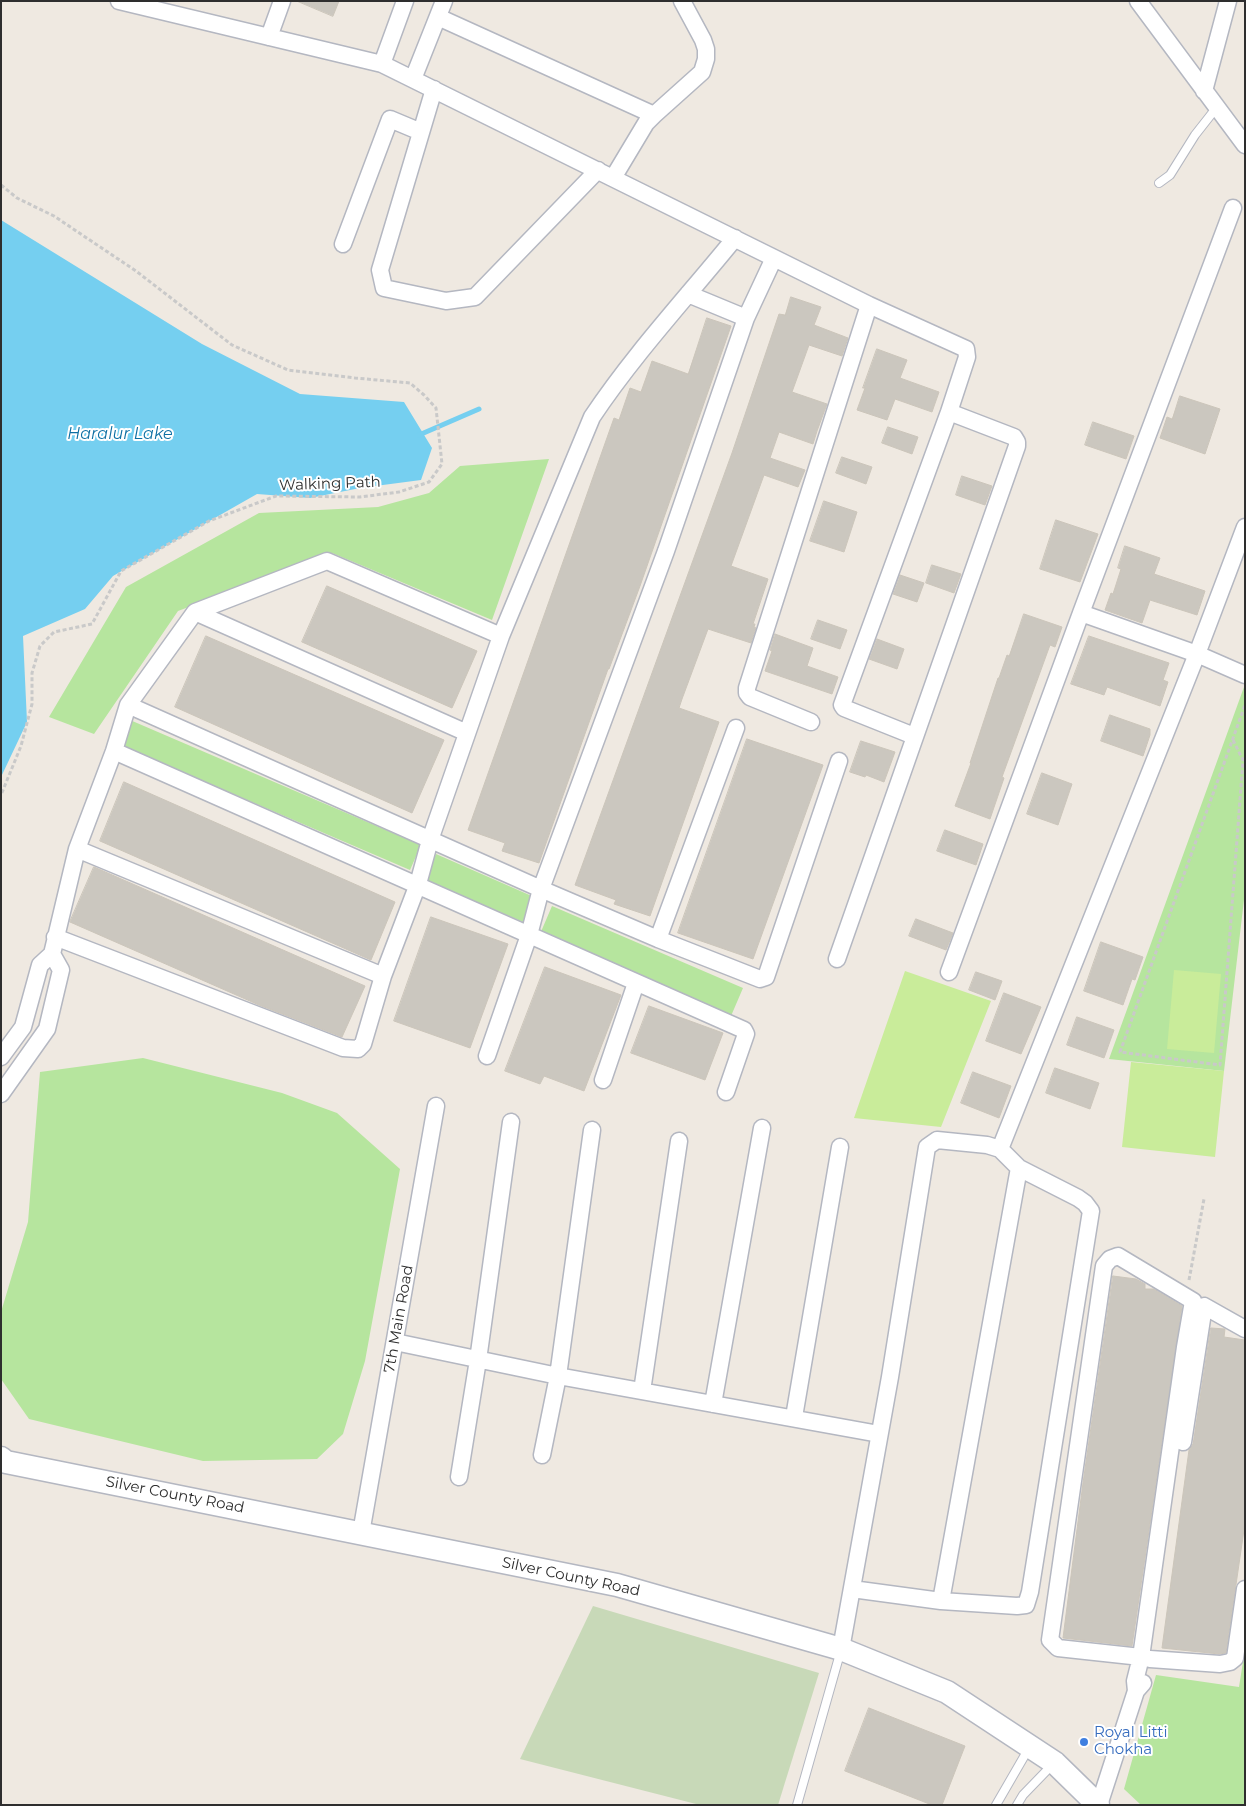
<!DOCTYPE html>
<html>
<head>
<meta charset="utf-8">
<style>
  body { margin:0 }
  #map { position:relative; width:1246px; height:1806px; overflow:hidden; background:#efe9e1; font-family:Montserrat,sans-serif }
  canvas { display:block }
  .frame { position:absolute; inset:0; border:2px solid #2e2e2e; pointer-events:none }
</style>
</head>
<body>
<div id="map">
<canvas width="1246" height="1806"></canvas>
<div class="frame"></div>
</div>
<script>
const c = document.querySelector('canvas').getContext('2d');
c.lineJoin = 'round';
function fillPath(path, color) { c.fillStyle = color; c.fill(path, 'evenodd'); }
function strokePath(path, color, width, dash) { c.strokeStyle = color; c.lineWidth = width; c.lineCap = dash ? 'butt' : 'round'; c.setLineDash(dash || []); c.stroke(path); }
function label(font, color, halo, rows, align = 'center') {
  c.font = font + ' Montserrat,sans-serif'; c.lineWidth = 4; c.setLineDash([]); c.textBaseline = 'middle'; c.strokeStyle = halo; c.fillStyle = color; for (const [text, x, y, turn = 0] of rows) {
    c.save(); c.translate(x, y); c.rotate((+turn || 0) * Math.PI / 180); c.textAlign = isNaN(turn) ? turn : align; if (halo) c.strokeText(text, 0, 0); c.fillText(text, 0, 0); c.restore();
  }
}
fillPath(new Path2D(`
  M549,459l-57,161 -160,-67 -154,58 -84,123 -45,-17 77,-130 133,-74 119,-6 51,-14 31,-27z
  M1244,687l1,204 -21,180 -115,-12z
  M130,720l291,125 -11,25 -291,-125z
  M436,854l98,43 -11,25 -98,-42z
  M552,906l191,82 -12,28 -191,-82z
  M143,1058l139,35 55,20 63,56 -35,192 -22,73 -26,25 -114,2 -174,-42 -28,-40v-67l27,-90 12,-150z
  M1245,1649v156h-104l-17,-16 32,-114 83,12z`), '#b6e59e');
fillPath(new Path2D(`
  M593,1606l226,67 -41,132h-78l-180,-46z`), '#c8d9b8');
fillPath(new Path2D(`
  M1174,970l47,4 -7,79 -47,-4z
  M905,971l86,30 -50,126 -87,-9z
  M1131,1062l93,9 -9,86 -93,-10z`), '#c9ec9a');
fillPath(new Path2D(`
  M1,220l201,124 98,50 104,8 28,46 -11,32 -61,8 -50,10 -53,-4 -144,82 -28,33 -62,27 4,86 -26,55z`), '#75cff0');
strokePath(new Path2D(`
  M419,435l60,-26`), '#75cff0', 5);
const building = new Path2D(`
  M297,1h42l-6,15z
  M791,297l30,10 -7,18 34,13 -6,18 -33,-11 -17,47 35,12 -10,27 -4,13 -34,-12 -9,26 35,12 -7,17 -34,-12 -33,91 37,13 -15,45h2l-1,3 2,1 -5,15 -43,-14 -26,70 -3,9 40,14 -69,194 -36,-12 2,-4 -41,-15 157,-432 47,-139 6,1z
  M707,318l24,8 -91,260 -31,83h-1l-69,194 -37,-12 3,-8 -37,-13 146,-412 5,2 11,-32 11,4 11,-31 36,13z
  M877,349l30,11 -7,18 39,14 -7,20 -37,-13 -8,21 -30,-10 8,-22h-2z
  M1180,396l40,13 -15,45 -45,-16 7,-21 5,2z
  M1093,422l41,14 -8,23 -41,-14z
  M888,427l30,10 -6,17 -30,-11z
  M842,457l30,10 -6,17 -30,-11z
  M962,476l30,10 -7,19 -29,-10z
  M824,501l33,11 -13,40 -34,-11z
  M1056,520l42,14 -18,48 -40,-13z
  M1125,546l35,12 -6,16 51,17 -8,24 -47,-15 -8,23 -37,-13 6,-17 2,1 8,-25 -3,-1z
  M932,565l29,9 -7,19 -28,-10z
  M900,575l24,8 -7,19 -24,-8z
  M327,586l150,65 -25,57 -150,-66z
  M1024,614l38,13 -7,20 -5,-2 -48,132 2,1 -14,41 -35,-13 16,-43h-1l28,-85h1l8,-23 2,1z
  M818,620l29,10 -7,19 -29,-10z
  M775,634l38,14 -6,18 31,11 -6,17 -67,-23 7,-20 -2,-1z
  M206,636l238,104 -32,73 -237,-106z
  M1089,636l80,27 -6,17 5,2 -8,24 -53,-19 -3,8 -33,-11z
  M877,639l27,10 -7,20 -28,-10z
  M1110,715l40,14v6l-7,21 -42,-15z
  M747,739l76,26 -70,194 -75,-26z
  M861,741l34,11 -11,30 -18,-7 -1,2 -15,-5z
  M1042,773l30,11 -14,41 -31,-11z
  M124,782l271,120 -24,58 -271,-119z
  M945,830l38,14 -7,21 -39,-14z
  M94,867l271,119 -23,51 -83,-32 -189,-83z
  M431,917l77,27 -38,104 -76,-27z
  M916,919l37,14 -7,17 -37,-14z
  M1101,942l42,15 -8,23 -3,-1 -9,26 -39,-14z
  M545,967l76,28 -37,96 -40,-15 -4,8 -35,-13z
  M976,972l26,9 -7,19 -26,-10z
  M1004,993l37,14 -20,47 -35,-13z
  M649,1006l74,27 -18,47 -74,-27z
  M1077,1017l37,13 -10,28 -37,-13z
  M1055,1068l44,15 -9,26 -44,-16z
  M973,1072l38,14 -12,32 -38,-15z
  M1113,1276l23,3 9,5v5h9l28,17 -50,340 -69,-8 20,-155z
  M1211,1328l14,1 -1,8 21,3v183l-19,130 -7,1 -57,-6 27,-198 4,-6z
  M869,1708l96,38 -23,59h-10l-87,-34z`);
fillPath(building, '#cbc7bf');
strokePath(building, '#cbc5ba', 1);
const lane = new Path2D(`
  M1159,183l11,-8 25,-40 22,-28
  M797,1805l44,-155
  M996,1805l33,-57
  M1017,1805l6,-10 30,-31`);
const street = new Path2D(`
  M119,1l263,63 23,-63
  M1138,1l107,144
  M438,17l216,98
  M269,37l13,-36
  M382,64l487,241 97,44 1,8 -18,55 -107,293 2,3 70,28
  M413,79l31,-78
  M434,89l-54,181 4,18 62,13 29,-4 123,-127
  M1204,91l24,-90
  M613,178l33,-55 8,-8 48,-43 4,-13v-10l-3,-9 -21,-39
  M343,244l47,-125 31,13
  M688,294l58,24
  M195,612l272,121
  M1081,613l116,41 48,21
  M501,636l91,-219c42,-63 95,-120 143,-179
  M128,705l413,184 117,50 102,40 6,-2 73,-216
  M811,722l-61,-25 -3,-4v-5l122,-383
  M114,751l630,279 2,4 -20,58
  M77,849l306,127
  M658,939l78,-211
  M837,959l180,-513v-4l-3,-5 -65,-25
  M949,972l132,-359 152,-405
  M487,1056l42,-121 12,-46 125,-338 80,-233 28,-60
  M1,1057l22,-30 17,-62 12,-11
  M603,1080l33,-97
  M1,1094l46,-65 14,-59 -9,-16 25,-105 37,-98 14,-46 67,-93 132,-51 174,75 -71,204 -12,44 -35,92 -20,68 -5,5 -15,-1 -288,-111
  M1000,1149l197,-495 48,-127
  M395,1342l163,34 321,58
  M642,1391l37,-250
  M713,1404l49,-276
  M794,1417l46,-270
  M1183,1442l21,-136 41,23
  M542,1455l16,-79 34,-246
  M459,1477l19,-117 33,-238
  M361,1533l75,-427
  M941,1601l78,-433
  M841,1649l49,-272 37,-230 10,-7 50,5 13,4 19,19 59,30 7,5 6,8 -61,381 -4,13 -9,1 -76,-5 -89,-12
  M1150,1659l70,5 10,-2 5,-4 10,-69
  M1136,1691l-1,-10 6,-24 44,-310 8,-46 -75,-45 -8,3 -6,7 -54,374 8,8 83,9
  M1099,1805l37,-114 7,-8`);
const secondary = new Path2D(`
  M1,1458l5,4 611,123 224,64 106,43 108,71 43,42`);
strokePath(lane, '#b4b7c1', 10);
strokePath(street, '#b4b7c1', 19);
strokePath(secondary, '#b4b7c1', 25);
strokePath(new Path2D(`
  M1,185l16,13 37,18 82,55 96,74 56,25 67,8 55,5 14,12 12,13 6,56 -13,18 -30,10 -39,5 -84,-1 -67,25 -88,50 -29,53 -38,8 -14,14 -8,27v31l-11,42 -20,49
  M1233,740l10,20 -23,305 -100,-13 125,-347
  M1189,1280l15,-81`), '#c9c9c9', 3, [4, 2.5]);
strokePath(lane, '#fff', 8);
strokePath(street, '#fff', 16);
strokePath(secondary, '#fff', 22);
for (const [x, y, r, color] of [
  [1084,1742,5,"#3f7fe0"]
]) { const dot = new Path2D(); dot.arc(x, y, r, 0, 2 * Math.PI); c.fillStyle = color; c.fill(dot); strokePath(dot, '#fff', 2); }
label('15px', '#2e2e2e', '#fff', [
  ["Walking Path",330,484,-2],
  ["7th Main Road",399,1319,-80],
  ["Silver County Road",175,1495,11],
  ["Silver County Road",571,1577,12]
]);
label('15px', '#366cbe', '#fff', [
  ["Royal Litti",1094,1733],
  ["Chokha",1094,1750]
], 'left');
label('italic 16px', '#0d6fa3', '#fff', [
  ["Haralur Lake",120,434]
]);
</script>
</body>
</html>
